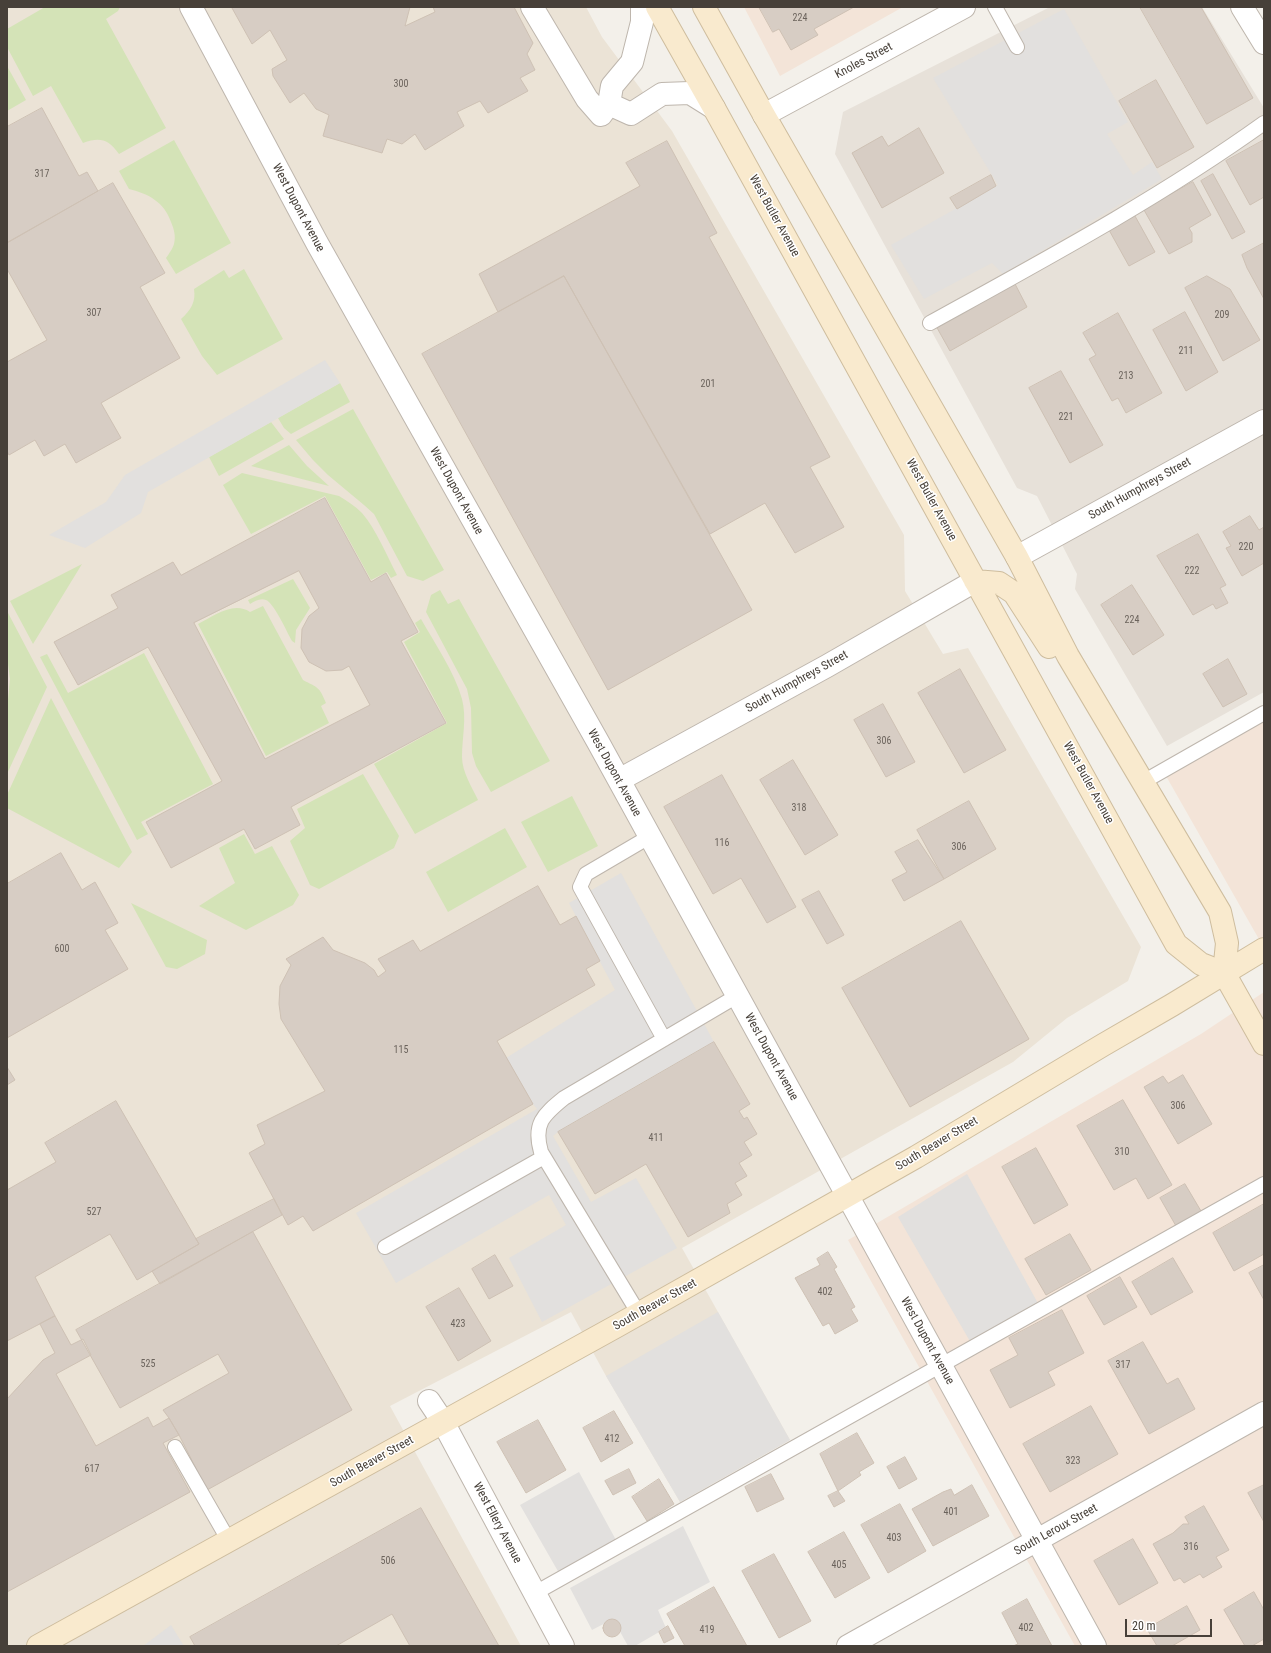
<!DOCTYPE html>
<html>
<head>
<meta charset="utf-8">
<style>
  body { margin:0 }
  #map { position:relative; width:1271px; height:1653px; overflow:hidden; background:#f3f0ea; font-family:"Roboto Condensed",sans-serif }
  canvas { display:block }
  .frame { position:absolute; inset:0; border:8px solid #474039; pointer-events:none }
  .scale { position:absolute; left:1125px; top:1619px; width:87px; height:18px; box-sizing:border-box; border:2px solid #474039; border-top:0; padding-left:5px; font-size:12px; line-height:14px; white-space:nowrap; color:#474039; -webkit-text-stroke:3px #fff; paint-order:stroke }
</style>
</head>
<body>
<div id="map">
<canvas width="1271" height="1653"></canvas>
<div class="frame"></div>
<div class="scale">20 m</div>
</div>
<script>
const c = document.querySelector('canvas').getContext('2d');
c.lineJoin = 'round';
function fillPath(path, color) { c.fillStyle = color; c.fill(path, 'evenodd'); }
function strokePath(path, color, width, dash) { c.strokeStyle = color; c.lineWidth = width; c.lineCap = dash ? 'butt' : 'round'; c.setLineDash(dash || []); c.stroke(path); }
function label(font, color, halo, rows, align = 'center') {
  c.font = font + ' "Roboto Condensed",sans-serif'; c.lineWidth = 3; c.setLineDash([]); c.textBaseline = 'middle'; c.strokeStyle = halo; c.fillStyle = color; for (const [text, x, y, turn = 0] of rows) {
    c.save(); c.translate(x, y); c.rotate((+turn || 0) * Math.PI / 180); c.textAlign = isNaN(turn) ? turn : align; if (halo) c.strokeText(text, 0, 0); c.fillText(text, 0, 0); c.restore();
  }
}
fillPath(new Path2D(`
  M1050,7h152l62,101v584l-97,54 -92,-157 2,-15 -40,-78 -20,-8 -182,-334 8,-42z`), '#e7e1d9');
fillPath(new Path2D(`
  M744,7h159l-123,69z
  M1264,711v237l-102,-179z
  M1264,992v654h-189l-227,-406 353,-206z`), '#f3e4d8');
fillPath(new Path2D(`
  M7,7h579l16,30 70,94 232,404 1,56 38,63 25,-6 173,299 -13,34 -61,37 -54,44 -331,186 108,192 -110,62 -74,-126 -35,-64 -181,94 131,240h-514z`), '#ebe3d6');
fillPath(new Path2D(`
  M45,7h75l-2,4 -12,8 60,109 -47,26c-11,-15 -19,-17 -36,-11l-32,-57 -18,10 -26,-49v-18z
  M7,66l19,34 -19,11z
  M174,140l57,103 -55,31 -10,-16c3,-4 7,-10 8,-14 2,-8 0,-15 -3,-22 -7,-20 -22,-28 -42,-33l-10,-18z
  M244,269l39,70 -66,36 -15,-19 -21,-37c10,-9 15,-17 13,-30l30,-19 5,8z
  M340,383l10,19 -59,32 -7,-6 -6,-10z
  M353,409l91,161 -21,11 -16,-5 -33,-62 -10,-9 -36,-30 -15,-15 -17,-20z
  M271,422l13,17 -65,37 -10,-19z
  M289,445l18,21 22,20 -78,-20z
  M242,473l97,23c8,5 16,10 23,17 14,16 25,43 35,62l-6,3 -4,-6 -16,8 -46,-84 -74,38 -28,-49z
  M82,564l-49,80 -23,-43z
  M293,579l17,29 -14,22 -1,13 -3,-2c-5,-9 -18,-38 -26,-41 -6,-2 -11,1 -16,4l-2,-4z
  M440,590l8,14 11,-5 91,162 -59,31 -15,-26 -4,-13 -1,-45 -4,-19 -41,-77 5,-17z
  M263,606l40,74c15,8 16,6 23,23l-5,3 8,17 -63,33 -68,-132c16,-8 35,-23 52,-12z
  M7,611l40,76 -40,87v-64l3,-31 -3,-23z
  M421,619c14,25 33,52 41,80 5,19 0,39 0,58 0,15 10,30 16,43l-63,34 -41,-70 73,-41 -43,-81 16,-10 -5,-9z
  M144,653l69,131 -72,38 7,12 -11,6 -97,-183 7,-3 21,39z
  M51,698l81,154 -13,16 -112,-60v-13z
  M363,774l36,62 -5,12 -75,41 -9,-4 -20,-44 15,-13 -8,-19z
  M572,796l26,50 -50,26 -27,-50z
  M505,828l22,39 -79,45 -22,-40z
  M244,834l11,20 17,-8 27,49 -6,10 -47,25 -47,-24 36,-23 -16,-35z
  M131,903l76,37 -2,14 -28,15 -11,-2z`), '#d4e3b7');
fillPath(new Path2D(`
  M1064,9l64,113 -21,12 26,41 19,-13 10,17 -159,95 -11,-11 -68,36 -33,-54 107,-60 -65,-107z
  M325,360l15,23 -192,109 -7,21 -56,35 -36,-13 57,-33 19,-27z
  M621,873l93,169 -156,90 -5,4 38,66 45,-24 41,70 -135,74 -33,-64 57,-33 -17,-30 -153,88 -40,-70 181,-104 -4,-5 -27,-46 109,-68 -46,-87z
  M967,1174l73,133 -69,36 -73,-126z
  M718,1312l72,128 -110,62 -74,-126z
  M579,1472l37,68 -57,33 -39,-68z
  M683,1526l27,56 -52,28 8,18 -31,18h-7l-15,-27 -21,11 -22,-42z
  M171,1625l13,21h-41z`), '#e2e0de');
const building = new Path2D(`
  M233,7h177l-5,19 30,-14 -2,-5h81l19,36 -6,11 8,16 -15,8 8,13 -40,22 -8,-12 -23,11 7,14 -39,24 -10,-16 -13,10 -15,-5 -5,14 -59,-17 6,-21 -13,-6 -12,-16 -14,10 -17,-27 -1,-7 15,-9 -17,-30 -18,14 -20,-36z
  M759,7h95l-40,22 4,6 -27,15 -12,-21 -6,3z
  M1140,7h61l52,91 -46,26z
  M1156,80l38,67 -37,21 -38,-67z
  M42,108l37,68 8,-4 11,19 -91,52v-116z
  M919,128l25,45 -62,35 -30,-55 30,-17 6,10z
  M1264,140v57l-14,8 -24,-44z
  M667,141l50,92 -8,4 121,220 -20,10 34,60 -49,26 -30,-50 -55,31 -146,-258 -66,36 -19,-38 161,-88 -14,-23z
  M1213,174l32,58 -13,7 -31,-58z
  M991,175l5,11 -39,23 -7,-11z
  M1193,182l18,33 -22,13 3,5v9l-23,12 -25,-44z
  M113,183l52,90 -25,14 40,71 -79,45 20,35 -45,25 -11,-19 -21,12 -9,-16 -26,15 -2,-4v-89l40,-22 -40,-71v-26z
  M1135,216l20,36 -26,14 -20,-36z
  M1264,243v56l-17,-31 -5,-13z
  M564,276l188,334 -144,80 -186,-336z
  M1207,276l23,13 30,51 -37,21 -38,-73z
  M1014,282l13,25 -77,44 -14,-25z
  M1185,312l33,60 -32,19 -33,-61z
  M1118,313l44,80 -36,20 -8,-15 -6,3 -23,-42 7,-4 -13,-22z
  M1061,371l42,74 -33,18 -41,-75z
  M325,498l46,84 15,-9 32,59 -17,9 45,82 -155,84 9,18 -45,24 -11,-20 -73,39 -25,-46 76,-41 -74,-134 -70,38 -24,-43 64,-34 -7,-13 62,-33 8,13zM299,571l20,37 -10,8 -7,13 -1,19 8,14 17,9 16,-1 7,-4 21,39 -105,54 -71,-136z
  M1250,516l9,14 5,-3v36l-22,13 -16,-28 5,-2 -8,-14z
  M1198,534l28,51 -6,3 8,15 -12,6 -3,-5 -20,11 -36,-59z
  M1132,585l32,50 -31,20 -32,-50z
  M1228,659l19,35 -24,13 -20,-33z
  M960,669l46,81 -42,23 -46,-80z
  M883,704l32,58 -29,15 -32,-57z
  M793,760l45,75 -33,20 -45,-75z
  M722,775l74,132 -29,16 -26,-45 -28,16 -49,-87z
  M969,801l27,48 -52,30 -27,-49z
  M918,840l26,39 -40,22 -12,-21 15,-8 -12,-20z
  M61,853l21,37 13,-8 23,41 -13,7 23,39 -121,69v-154z
  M538,886l22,39 16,-9 24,45 -14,8 9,16 -98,56 36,63 -220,127 -10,-15 -15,9 -39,-72 16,-9 -8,-19 68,-34 -44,-72 -2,-15 1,-18 11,-21 -5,-6 37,-22 10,13 32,13 9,7 4,7 8,-6 -8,-12 35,-19 7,11z
  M819,891l25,44 -17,9 -25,-44z
  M961,921l68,118 -119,68 -68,-119z
  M714,1042l36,62 -11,7 5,8 3,-2 10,17 -13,8 8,13 -13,8 8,13 -12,7 7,12 -15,9 3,9 -42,24 -42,-73 -51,30 -37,-62z
  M7,1067l8,13 -8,5z
  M1183,1075l29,49 -34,20 -34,-57 19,-11 5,7z
  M1123,1100l49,85 -24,14 -12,-21 -22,12 -37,-64z
  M116,1101l83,143 -62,36 -27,-46 -75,43 20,39 -48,25v-151l49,-28 -11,-19z
  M1036,1148l32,57 -34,19 -32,-57z
  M1185,1184l16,27 -25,15 -16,-28z
  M274,1199l8,16 -122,69 -8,-13 47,-27 -3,-5z
  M1264,1204v50l-30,17 -21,-38z
  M253,1232l99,178 -145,80 -28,-55 -10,-17 -6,-8 66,-37 -11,-19 -98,54 -44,-78z
  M1070,1234l21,36 -45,25 -21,-36z
  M828,1252l9,15 -3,2 21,38 -4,2 7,12 -23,13 -6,-11 -6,3 -28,-48 25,-13 -3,-6z
  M495,1255l18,31 -24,13 -17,-30z
  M1173,1258l20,34 -42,23 -19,-33z
  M1264,1265v35l-15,-27z
  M1120,1277l17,30 -33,18 -17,-29z
  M459,1288l32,53 -33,20 -32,-54z
  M1062,1310l22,43 -36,19 7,13 -45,23 -20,-38 28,-15 -9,-17z
  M55,1316l16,29 12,-6 8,16 -35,19 40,72 52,-29 5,10 16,-9 10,17 -16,8 27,49 -183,100v-193l36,-39 12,-7 -15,-29z
  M1143,1342l24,42 11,-6 17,31 -46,25 -41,-73z
  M1091,1406l27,48 -68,38 -27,-48z
  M614,1411l19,32 -32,19 -18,-34z
  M538,1420l28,50 -40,23 -29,-51z
  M857,1433l17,30 -15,9 2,3 -23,16 -18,-37z
  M905,1457l12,22 -18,10 -12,-22z
  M629,1469l7,14 -23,12 -8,-14z
  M771,1474l13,25 -27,13 -12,-25z
  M659,1479l15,25 -27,17 -15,-24z
  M972,1485l17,31 -56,30 -21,-37 31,-17 8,-3 3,6z
  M1264,1485v37l-16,-29z
  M838,1491l7,10 -11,6 -6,-11z
  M900,1504l26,47 -38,22 -27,-48z
  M1204,1506l25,44 -13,7 6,10 -19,11 -3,-4 -16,9 -4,-5 -6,3 -21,-37 20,-11 10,-9h6l-4,-7z
  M421,1508l78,138h-89l-18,-32 -56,32h-141l-5,-9z
  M844,1532l26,46 -35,20 -27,-46z
  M1133,1539l25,44 -39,22 -25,-44z
  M774,1554l37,67 -32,17 -37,-67z
  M714,1587l33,59h-62l-18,-32z
  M1254,1592l10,18v29l-12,7h-7l-21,-36z
  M1027,1599l25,47h-39l5,-2 -16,-31z
  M1187,1606l13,24 -28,16h-15l-10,-17z
  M603 1628a9 9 0 1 1 18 0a9 9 0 1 1-18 0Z
  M668,1626l6,12 -10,5 -5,-11z`);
fillPath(building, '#d7cdc4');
strokePath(building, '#cec1b4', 1);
const lane = new Path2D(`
  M995,7l22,40
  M930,323c114,-63 228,-124 334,-200
  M1143,782l121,-69
  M649,837l-63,37 -6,13 84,152
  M385,1247l159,-90
  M639,1314l-98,-162c-8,-28 2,-37 23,-54l173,-102
  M175,1447l54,94
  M535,1593l729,-409`);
const street = new Path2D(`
  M191,7l126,236 281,499 497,904
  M532,7l55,92 14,16 8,-11 3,-18 20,-24 10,-40v-15
  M1242,7l22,36
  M609,104l22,10 31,-20 28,-1 24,15
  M764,115l200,-108
  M1017,557l247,-136
  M619,780l208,-114 148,-85
  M429,1401l14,21 120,224
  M848,1646l416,-233`);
const secondary = new Path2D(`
  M657,7l57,101 462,836 25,20 23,9
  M704,7l60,108 253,442 51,99 152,256 7,31 -3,30 40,71
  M975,581l24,2 15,10 35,54
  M38,1646l579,-320 299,-169 187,-112 69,-40 92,-56`);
strokePath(lane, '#beb6ad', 16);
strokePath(street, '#beb6ad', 24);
strokePath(secondary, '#cebd9e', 24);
strokePath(lane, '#fff', 14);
strokePath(street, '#fff', 22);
strokePath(secondary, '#f9eace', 22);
label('10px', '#6b635c', null, [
  ["224",800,18],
  ["300",401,84],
  ["317",42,174],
  ["307",94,313],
  ["209",1222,315],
  ["211",1186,351],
  ["213",1126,376],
  ["201",708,384],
  ["221",1066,417],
  ["220",1246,547],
  ["222",1192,571],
  ["224",1132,620],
  ["306",884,741],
  ["318",799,808],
  ["116",722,843],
  ["306",959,847],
  ["600",62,949],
  ["115",401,1050],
  ["306",1178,1106],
  ["411",656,1138],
  ["310",1122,1152],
  ["527",94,1212],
  ["402",825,1292],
  ["423",458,1324],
  ["525",148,1364],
  ["317",1123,1365],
  ["412",612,1439],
  ["323",1073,1461],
  ["617",92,1469],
  ["401",951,1512],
  ["403",894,1538],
  ["316",1191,1547],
  ["506",388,1561],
  ["405",839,1565],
  ["402",1026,1628],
  ["419",707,1630]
]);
label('12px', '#474039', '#fff', [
  ["Knoles Street",864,61,-28],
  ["West Dupont Avenue",298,208,62],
  ["West Butler Avenue",774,216,61],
  ["South Humphreys Street",1140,489,-29],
  ["West Dupont Avenue",456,491,61],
  ["West Butler Avenue",931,500,61],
  ["South Humphreys Street",797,682,-29],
  ["West Dupont Avenue",614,773,61],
  ["West Butler Avenue",1088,783,61],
  ["West Dupont Avenue",771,1057,61],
  ["South Beaver Street",937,1144,-31],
  ["South Beaver Street",655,1305,-29],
  ["West Dupont Avenue",927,1341,61],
  ["South Beaver Street",372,1462,-29],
  ["West Ellery Avenue",497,1523,62],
  ["South Leroux Street",1056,1530,-29]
]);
</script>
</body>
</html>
